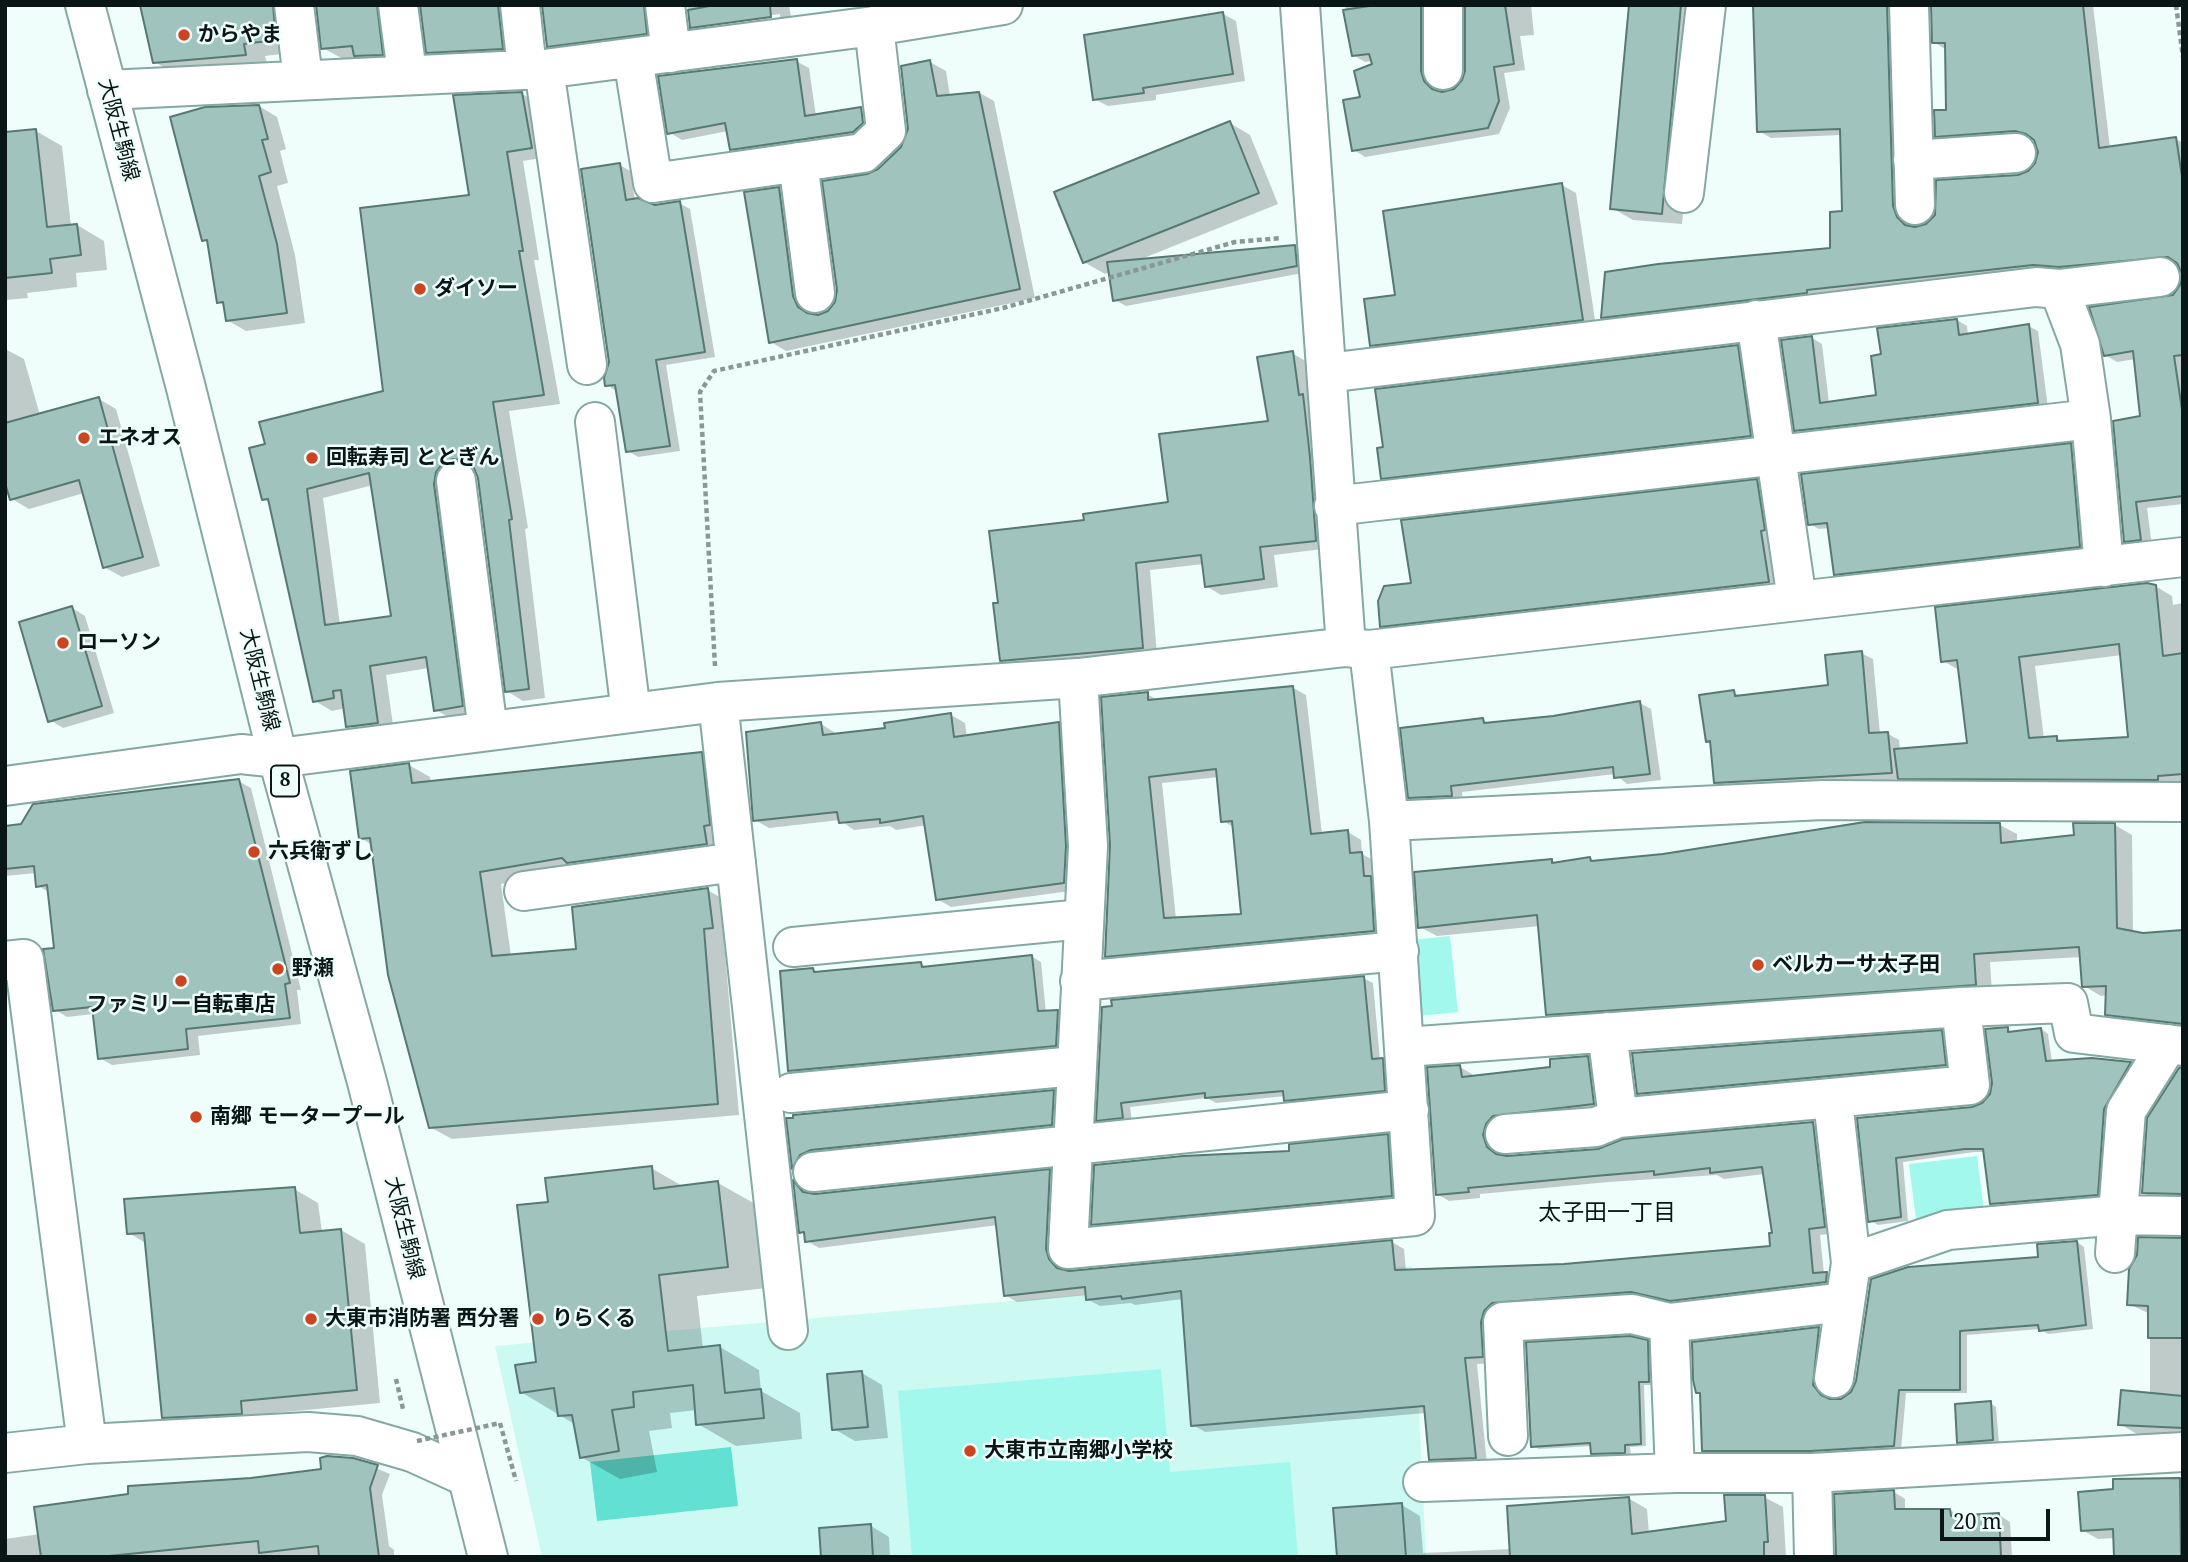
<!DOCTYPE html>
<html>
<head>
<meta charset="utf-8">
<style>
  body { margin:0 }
  #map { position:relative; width:2188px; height:1562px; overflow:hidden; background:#effefb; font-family:"Noto Serif",serif }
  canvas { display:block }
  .frame { position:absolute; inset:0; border:7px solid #091615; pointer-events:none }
  .scale { position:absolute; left:1940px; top:1509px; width:110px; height:32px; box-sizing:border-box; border:4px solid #091615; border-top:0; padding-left:9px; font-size:21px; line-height:24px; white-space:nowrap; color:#091615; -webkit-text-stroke:5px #effefb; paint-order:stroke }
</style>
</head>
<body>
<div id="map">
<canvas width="2188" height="1562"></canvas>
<div class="frame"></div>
<div class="scale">20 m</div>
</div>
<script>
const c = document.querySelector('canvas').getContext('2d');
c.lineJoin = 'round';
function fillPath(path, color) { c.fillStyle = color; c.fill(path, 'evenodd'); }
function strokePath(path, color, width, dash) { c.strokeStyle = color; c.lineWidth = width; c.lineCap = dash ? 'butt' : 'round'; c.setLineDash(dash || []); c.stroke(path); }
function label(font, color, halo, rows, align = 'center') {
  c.font = font + ' "Noto Serif","Noto Sans JP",serif'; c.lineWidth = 5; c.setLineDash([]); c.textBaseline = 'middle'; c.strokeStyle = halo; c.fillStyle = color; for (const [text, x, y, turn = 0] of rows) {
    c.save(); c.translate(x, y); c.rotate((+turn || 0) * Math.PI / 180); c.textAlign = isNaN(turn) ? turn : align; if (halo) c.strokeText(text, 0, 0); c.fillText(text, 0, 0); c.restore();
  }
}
fillPath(new Path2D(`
  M1412,1266l14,291h-884l-47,-211z`), '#ccfaf3');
fillPath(new Path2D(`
  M1450,936l8,76 -39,4 -7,-76z
  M1977,1156l7,55 -68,8 -7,-55z
  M1161,1369l9,103 120,-10 8,95h-386l-14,-166z`), '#a2f8ec');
fillPath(new Path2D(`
  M731,1447l7,59 -141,15 -7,-59z`), '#62e0d2');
fillPath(new Path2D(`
  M141,5h158l-1,47 -33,4 3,11 -91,8 -22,-13z
  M316,5h87l1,62 -59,-7 -22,-12z
  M420,5h105v56l-75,4 -22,-13z
  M542,5h128l-2,41 -97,12 -23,-12z
  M687,5h102l4,24 -79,11 -23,-13zM780,14v4l-72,9v-3z
  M1345,5h89l-2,73 3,11 9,5 10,-3 9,-9 4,-12v-65h64l3,30 -14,1 5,34 -21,3 6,35 -11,26 -134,23 -11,-7 8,-51 12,-34 -1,-4 -8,1 -12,-7z
  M1631,5h71l-20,219 -49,-4 -21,-12z
  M1755,5h146l3,208 4,11 8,5 113,-56 8,-9 3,-12 -6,-13 -86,3 -11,-6 11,-24 -3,-63 -11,-7 -1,-37h160l17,143 66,-9 7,4v129l-4,-9 -565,60 -12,-6 230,-67 11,-37 -2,-78 -70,3 -12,-7z
  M1223,14l13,7 9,60 -89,14v5l-48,6 -14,-7z
  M796,61l13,7 7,48 45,-7 13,7 -8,23 -122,17 -13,-7 -3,-18 -46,9 -13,-8z
  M930,62l16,9 4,25 28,-4 16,9 41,197 -249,53 -15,-9 -16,-84 3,-1 21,-68 15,9 15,109 4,9h6l10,-4 8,-9 30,-127 12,-6 24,-23z
  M522,94l17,9 9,54 -25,4 16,99h-5l26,144 -51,7 19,117 -3,1 20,169 -22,3 -16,-10 -28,-213 -3,-9 -6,-1 -11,5 20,242 -27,4 -16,-9 -7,-42 -43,7 8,57 -29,4 -17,-10 -2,-18 -14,3 -17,-10 -45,-198 -6,-4 3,-54 118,-53 86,-196zM373,485l20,132 -53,8 -17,-127z
  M259,106l18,11 9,32 -6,2 8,32 -11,3 18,69 10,68 -59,8 -19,-11 -1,-14 -8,-4 -9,-60 -5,-2z
  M1230,123l20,12 28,69 -139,56 156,-14 12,7 1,19 -182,34 -11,-6 -5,-28 -5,2 -21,-12z
  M36,131l26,15 9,80 6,-1 27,16 3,29 -31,3 1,14 -50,6 1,5 -23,2v-166z
  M620,165l10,6 5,29 20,6 24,-3 11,6 25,148 -49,8 14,86 -42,6 -10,-6 -10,-59 -11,-7 3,-23z
  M1562,185l14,8 20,134 -210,26 -14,-8 25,-49z
  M2183,279v225l-36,4 5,38 -15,1 -12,-6 17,-124 -6,-58 -19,3 -12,-7 68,-59 9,-10z
  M1957,320l10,6 1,9 60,-9 10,5 10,77 -242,28 -10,-6 16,-92 10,6 7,59 49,-7 5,-40z
  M1737,347l8,5 13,88 -368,42 -8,-4z
  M5,349l19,10 16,56 59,-16 17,10 44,157 -38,11 -18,-10 -20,-74 -55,16 -17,-10 -7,-22z
  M1292,353l15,9 24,186 -57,7 4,32 -57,8 -15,-9 -2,-22 -54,6 7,85 -140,14 -15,-9 -2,-56 86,-82 84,-19 100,-81z
  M2071,445l9,5 9,101 -244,28 -9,-5 -7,-46 -10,1 -9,-5z
  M1757,481l7,5 8,48h-5l9,52 -387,44 -7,-4 31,-42z
  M2155,586l17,10 1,9 10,-2v183l-266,1 -16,-8 -174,10 -11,-7 -4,-39 -4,-2 25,-49 9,5 88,-10 31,-34 12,6 7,75h8l11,6 1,10 69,-6 -10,-74 -16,-9zM2122,655l8,84 -66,3 -7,-4 -13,1 -9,-73z
  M72,608l13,8 29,97 -51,15 -13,-8z
  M1292,687l14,8 16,139 26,-2 13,8 1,14 13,7 12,77 -267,25 -13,-7 40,-262 12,7zM1219,777l4,44 12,7 8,88 -67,3 -14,-136z
  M1640,703l11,6 10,71 -34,4 -12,-10 -153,18 1,10 -41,2 -12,-7 73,-77 7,4 63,-6z
  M951,715l14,8 2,14 91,-13 14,8 6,158 -127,17 -14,-8 -10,-74 -31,5 -6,-4 -36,4 -14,-10 -71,8 -14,-8 66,-96 13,8 1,4 51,-6z
  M701,754l22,13 4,88 -145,15 -81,14 10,72 67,-5 129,-61 22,12 4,38 -9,1 15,174 -287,24 -22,-12 -58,-282 -11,-7 48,-73 21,12 1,6z
  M238,781l13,7 50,202h-4l4,34 -103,12 2,19 -88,10 -12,-7 -6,-44 -27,3 -13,-8 2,-60 -7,-57 -11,-6 -2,-13 -31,3v-48z
  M2000,825l17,9v9l58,-7 40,-11 17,10 1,98 50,-1v99l-59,-8 -17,-9v-19l-6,1 -17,-10 -2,-29 -92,5 2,31 -428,31 -17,-10 -7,-88 -103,10 -17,-9 131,-67 7,4 32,-5 5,3z
  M1031,956l10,6 5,51 12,-1 9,6 -1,33 -266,25 -10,-6 23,-101 6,4 102,-9 8,4z
  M1363,978l10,5 7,77 11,5 2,30 -98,10 -9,-5v-4l-70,7 -9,-5 -77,9 2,15 -25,3 -9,-5 6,-112z
  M2007,1029l7,4 27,-4 7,5 4,28 40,-2 38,4 7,4 -32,130 -105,10 -8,-5 -7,-51h-11l-71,10 5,59 -30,4 -8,-5 -11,-101 113,-10 11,-4 8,-10z
  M1941,1032l11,6 4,33 -307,28 -10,-6z
  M1588,1058l12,7 6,45 -111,33 4,13 99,-5 215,-28 12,7 12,103 -17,2 4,39 15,7 -1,7 -154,19 -180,2 -10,54 -17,1 10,100 -44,2 -13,-7 -4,-46 -221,19 -12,-7 -10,-126 -48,6 -4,-2 -31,3 -13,-7v-4l-70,7 -12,-7 -7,-70 -179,23 -12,-7 -1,-6 -5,-3 -6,-49 16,12 239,-24 12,7 -4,79 3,11 8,5 323,-31 12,7 2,22 158,-5 208,-18 2,-14 -10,-60 -40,5 -7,-4 -108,7 -129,12v4l-31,3 -12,-7 23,-127 12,7 1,4 79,-9z
  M2183,1069v135l-23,-2 -17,-9z
  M1054,1092l6,3 -2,33 -259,43 -5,-3 -6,-48z
  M1387,1136l8,5 4,59 -298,28 -8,-4 198,-72z
  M651,1168l33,19 34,-4 39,22 9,83 -69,8 6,53 17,-2 39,23 2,21 39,22 2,26 -66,7 -38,-22 -1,-14 -27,3 2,15 -23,3 8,41 -37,7 -39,-22 -5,-32 -55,-33 17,-29 12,-160z
  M294,1189l24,14 4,29 19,-2 24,14 15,159 -116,11 1,13 -77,4 -24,-14 -17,-173 -18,-11z
  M2183,1240v196l-46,-2 -17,-10 30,-31v-79l-21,-10z
  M2077,1242l7,5 9,82 -45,5 -8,-5 -73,6v58h-61l-5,57 -81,4h-109l-8,-4 -1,-56 -4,-2 -5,-48 126,-15 7,4 -5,58 6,9h15z
  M1647,1342l7,4 1,39h-11l2,61 -16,1 1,9 -32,1 -7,-4v-7l-53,3 -6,-3z
  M862,1373l20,12 6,53 -33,3 -21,-12z
  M1990,1403l6,4 3,36 -34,2 -6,-3z
  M353,1459l37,15 -8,21 7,51 5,4v7h-389v-18l35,-5 211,-54 72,-10z
  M2179,1480l4,2v75h-68v-19l-17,1 -16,-9 33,-39z
  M1894,1492l11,7v12l45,-1 11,7 38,-2 11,7 2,35h-174z
  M1764,1497l19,10 3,50h-447l63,-52 18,11 3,37 88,-4 117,-51 19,11 2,25 79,-12z
  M871,1526l18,11 1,20h-67z`), '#0003');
const building = new Path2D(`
  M140,5h133l3,35 -32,4 2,11 -93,8z
  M316,5h61l6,50 -29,1 -2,-10 -31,3z
  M420,5h78l5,44 -77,4z
  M542,5h102l3,29 -100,13z
  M715,5h55l1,12 -81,11 -2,-18z
  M1376,5h45v66l3,10 8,8 10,3 12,-3 8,-9 3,-9v-66h40l9,59 -20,3 5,34 -11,27 -136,23 -9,-51 17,-3 -6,-26 18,-7 -3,-10 -17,2 -9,-46z
  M1629,5h52l-19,209 -52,-5z
  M1753,5h134l6,201 4,11 8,8 10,2 11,-3 9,-9 1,-35 82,-5 10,-4 7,-8 3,-11 -4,-12 -8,-6 -11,-3 -80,6 -1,-27h12l-1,-67h-13l-1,-38h152l16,143 77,-11 7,46v172l-9,1 9,60v80l-47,6 5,38 -17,2 -11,-121 27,-5 -7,-65 -29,5 -15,-49 84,-12 7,-10 2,-11 -5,-11 -9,-6 -109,10 -26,-2 -226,25v3l-206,25 4,-46 53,-8 172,-16v-36l12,-1 -2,-82 -83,3z
  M1223,12l10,62 -90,14 1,5 -51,7 -9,-65z
  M797,59l8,57 56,-9 2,16 -10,9 -123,18 -5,-27 -58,11 -9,-58z
  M930,60l7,36 42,-4 41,197 -251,54 -25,-151 35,-5 14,109 5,11 9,6 11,2 10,-4 7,-9 2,-12 -15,-109 45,-7 11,-5 23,-22 7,-18 -7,-63z
  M522,92l10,56 -25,4 16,99h-4l25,144 -51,7 19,117 -3,1 20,169 -24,3 -27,-214 -4,-10 -9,-7 -12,-2 -11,5 -6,8 -2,12 29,222 -29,5 -8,-54 -56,9 8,57 -32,4 -5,-37 -8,1 1,7 -21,4 -45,-203 -6,1 -13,-52 16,-4 -6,-22 124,-31 -23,-183 109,-13 -16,-100zM369,473l22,143 -66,9 -18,-136z
  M259,105l9,34 -6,1 9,32 -12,4 18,68 10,69 -61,8 -3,-19 -6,1 -10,-63 -5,1 -32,-124 35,-10z
  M1230,121l29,72 -176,70 -29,-71z
  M36,129l11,98 30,-3 4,31 -31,4 2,14 -47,5v-146z
  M620,163l6,37 12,-2 17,7 25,-4 25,151 -49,8 14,86 -44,6 -11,-67 -10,1 -1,-8 5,-16 -28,-193z
  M1562,183l21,137 -213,26 -6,-47 31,-4 -12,-84z
  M1295,245l2,21 -184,35 -6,-39z
  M1957,319l2,16 70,-11 9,79 -244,28 -13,-91 31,-4 8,67 56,-8 -5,-39 10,-2 -4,-26z
  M1738,345l13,91 -370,43 -4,-31 6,-1 -8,-58z
  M1293,351l6,44 4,-1 7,63 6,84 -56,6 4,32 -59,8 -4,-32 -65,8 7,85 -143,13 -7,-58h5l-9,-72 95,-11 -1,-6 85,-12 -9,-68 109,-13 -11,-64z
  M99,397l44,160 -40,11 -24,-88 -69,20 -5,-17v-60z
  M2071,443l9,104 -246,28 -7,-52 -19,2 -7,-51z
  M1757,479l8,51 -4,1 8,51 -389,45 -2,-26 6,-15 27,-3 -10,-63z
  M2147,583l9,2 7,71 20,-3v121l-25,2v4l-260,-1 -4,-30 73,-6 -10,-83 -16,2 -6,-55zM2119,644l9,93 -71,4v-5l-28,2 -10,-81z
  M72,606l30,100 -54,16 -29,-100z
  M1862,651l7,82 19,-1 4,41 -178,10 -4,-42 -4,1 -7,-47 35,-5 1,6 93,-11 -3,-30z
  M1293,686l18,148 37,-4 2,23 12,-1 2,24h7l3,55 -269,26 5,-112 -9,-148 47,-5v8zM1216,769l5,53 11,-1 9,93 -77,4 -15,-141z
  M1640,701l10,73 -36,4 -1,-11 -162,19 1,10 -44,2 -8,-70 83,-10 1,5 69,-7z
  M951,713l3,24 105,-15 7,124 -2,37 -128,17 -13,-84 -43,7v-4l-41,4 -2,-11 -84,9 -7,-89 75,-10 2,13 62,-7 -1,-5z
  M702,752l8,73 -6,1 3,18 -140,19 -5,-5 -82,14 12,84 84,-7 -4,-42 136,-19 5,40 -9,1 14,175 -289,24 -41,-153 -18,-137 -11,1 -9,-68 59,-8 3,20z
  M239,779l51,204 -5,1 5,34 -104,11 2,20 -90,10 -6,-52 -39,4 -10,-62 11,-1 -7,-63 -11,2 -2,-21 -29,3v-43l16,-2 12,-20z
  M1865,822l135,1 1,20 73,-8 -1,-12h42l2,105 26,5 40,-3v94l-78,-9 1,-29 -24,1 -3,-40 -105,7 2,31 -430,30 -9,-100 -119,13 -4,-56 138,-13v4l38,-6 1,4 72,-7z
  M1032,955l6,56 20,-1 -2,36 -268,25 -8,-100 33,-3 1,4 107,-10 1,5z
  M1364,976l8,83 11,-1 2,33 -101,10 -1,-10 -78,7v-5l-84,10 2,15 -27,3 6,-114 10,-1 -1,-6z
  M2008,1027v5l33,-4 5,33 46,-3 39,4 -27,47 -6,86 -108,9 -7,-55h-18l-69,9 5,59 -33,5 -11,-104 115,-11 10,-4 8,-9 2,-11 -7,-54z
  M1942,1030l4,35 -309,29 -5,-41z
  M1588,1056l6,48 -101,12 -7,8 -3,11 4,12 9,7 11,2 91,-7 25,-10 190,-17 12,105 -16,2 4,44 14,-1 -1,10 -156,19 -39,-9 -139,11 -8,8 -3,11 2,35 -18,1 11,100 -47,2 -5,-54 -233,20 -10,-135 -59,8 -1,-3 -35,4 -1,-13 -81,9 -9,-79 -190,25 -1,-10 -5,1 -6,-53 10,12 12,2 235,-25 -4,80 3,10 8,9 12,3 323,-31 3,30 169,-6 206,-18 -1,-13h3l-10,-66 -52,6v-5l-56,7v-4l-59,5 -127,12 1,4 -33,3 -9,-128 33,-2 2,12 88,-10v-8z
  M2183,1067v127l-41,-1 5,-75 32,-50z
  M1054,1090l-2,35 -241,25 -11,5 -8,14 -6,-51h7v-3z
  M1388,1134l4,62 -301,29 3,-60 89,-9 106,-5v-7z
  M652,1166l2,23 64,-8 10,86 -69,8 9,76 52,-6 5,48 36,-4 3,29 -68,7 -3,-40 -60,7 1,15 -22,3 7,41 -39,7 -8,-43 -14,1 -4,-28 -34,5 -5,-28 21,-3 -19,-157 31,-3 -3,-24z
  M295,1187l5,46 41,-4 16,161 -116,11 1,13 -80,4 -18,-185 -17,1 -3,-35z
  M2138,1237l45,1v100h-35v-32l-21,-1 2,-36 8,-14z
  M2077,1241l9,84 -47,6 -1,-6 -78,6v59h-61l-5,56 -83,5h-109l-2,-58h-4l-3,-13 -1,-38 127,-15 -6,58 8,10 9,4h11l10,-7 5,-11 15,-102 37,-12 130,-10 -1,-13z
  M1630,1336l18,4 1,42h-10l2,62 -16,1v8l-34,1 -1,-11 -59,4 -5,-105z
  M862,1371l6,56 -36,3 -5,-56z
  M2121,1390l62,6v32l-65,-3z
  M1991,1401l2,39 -36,3 -2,-39z
  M327,1456l26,2 25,7 -8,23 9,69h-60l-1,-11 -59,7 -1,-12 -159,16h-58l-7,-50 94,-13v-8l123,-8 70,-9 -1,-11z
  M2180,1478l1,79h-67l-1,-28 -32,2 -3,-39 35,-3v-10z
  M1894,1490l1,19h55l1,7 48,-3 2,44h-165l-2,-63z
  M1724,1495h41l3,47h-4v15h-254l-3,-51 122,-9 3,37 94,-13z
  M1402,1503l4,54h-69l-4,-49z
  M871,1524l2,33h-52l-2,-29z`);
fillPath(building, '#a0c3be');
strokePath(building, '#577873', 2);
const minor = new Path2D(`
  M294,5l9,74
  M398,5l9,68
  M520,5l7,64
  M665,5l6,48
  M1300,5l46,642
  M1443,5v65
  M1909,5l6,200
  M633,58l20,125 210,-30 23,-22 -12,-105
  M544,69l43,296
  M107,90l437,-21 330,-43 129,-21
  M1913,160l103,-7
  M798,162l17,131
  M1684,193l22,-188
  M2059,289l21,55 11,75 13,148
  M1756,320l41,280
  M1327,373l709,-86 23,2 101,-12
  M595,422l36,291
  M456,481l32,250
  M1334,506l757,-87
  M1078,678l10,168 -20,403 347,-33 -26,-395 -20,-171
  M718,702l70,628
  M5,786l236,-32 37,4 440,-56 360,-24 268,-31 23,3 814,-93
  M1389,821l434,-21 360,2
  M524,891l212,-29
  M793,947l290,-28
  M5,961l19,-2 63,485
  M1080,981l319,-30
  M1607,1032l11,86 352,-33 -9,-78
  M1405,1047l556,-40 107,-4 6,30 109,13
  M791,1093l284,-27
  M1833,1100l18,163 -17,115
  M1505,1134l91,-7 22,-9
  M813,1172l596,-62
  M2115,1253l11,-142 42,-67
  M1851,1263l97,-33 171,-15 64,1
  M1508,1436l-5,-114 129,-8 37,9
  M5,1453l82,-9 221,-12 49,4 55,16 55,25
  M1675,1473l-6,-150 175,-21
  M1812,1473l2,84
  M1423,1482l252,-9h137l371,-21`);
const major = new Path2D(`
  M85,5l101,383 92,370 89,324 121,475`);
strokePath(minor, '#85a8a2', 42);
strokePath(major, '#85a8a2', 42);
strokePath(new Path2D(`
  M2176,5l7,52
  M715,666l-15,-274 14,-21 289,-63 232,-66 46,-4
  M396,1379l7,30
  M500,1423l16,58`), '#899795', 4.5, [5, 3.5]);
strokePath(minor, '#fff', 38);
strokePath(major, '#fff', 38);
strokePath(new Path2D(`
  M417,1441l83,-18`), '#899795', 4.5, [5, 3.5]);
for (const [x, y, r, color] of [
  [184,35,7,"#cd4421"],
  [420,289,7,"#cd4421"],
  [84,438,7,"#cd4421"],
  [312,458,7,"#cd4421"],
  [63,643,7,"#cd4421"],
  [254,852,7,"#cd4421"],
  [1758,965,7,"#cd4421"],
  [278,969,7,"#cd4421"],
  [181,981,7,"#cd4421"],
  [196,1117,7,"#cd4421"],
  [311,1319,7,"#cd4421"],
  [538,1319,7,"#cd4421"],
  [970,1451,7,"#cd4421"]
]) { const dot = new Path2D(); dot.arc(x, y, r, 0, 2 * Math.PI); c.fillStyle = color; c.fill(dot); strokePath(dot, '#effefb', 2.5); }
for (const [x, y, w] of [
  [285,781,28]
]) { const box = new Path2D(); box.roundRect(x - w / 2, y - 15.5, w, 31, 5); c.fillStyle = '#effefb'; c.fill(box); strokePath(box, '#091615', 2); }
label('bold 19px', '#091615', null, [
  ["8",285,781]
]);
label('bold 21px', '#091615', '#effefb', [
  ["からやま",198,35],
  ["ダイソー",434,289],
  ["エネオス",98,438],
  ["回転寿司 ととぎん",326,458],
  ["ローソン",77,643],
  ["六兵衛ずし",268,852],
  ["ベルカーサ太子田",1772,965],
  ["野瀬",292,969],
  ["ファミリー自転車店",181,1005,"center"],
  ["南郷 モータープール",210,1117],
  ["大東市消防署 西分署",325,1319],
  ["りらくる",552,1319],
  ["大東市立南郷小学校",984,1451]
], 'left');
label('21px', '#091615', '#effefb', [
  ["大阪生駒線",118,130,75],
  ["大阪生駒線",259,680,76],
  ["大阪生駒線",404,1228,76]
]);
label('23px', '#091615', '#effefb', [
  ["太子田一丁目",1607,1213]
]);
</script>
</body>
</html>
